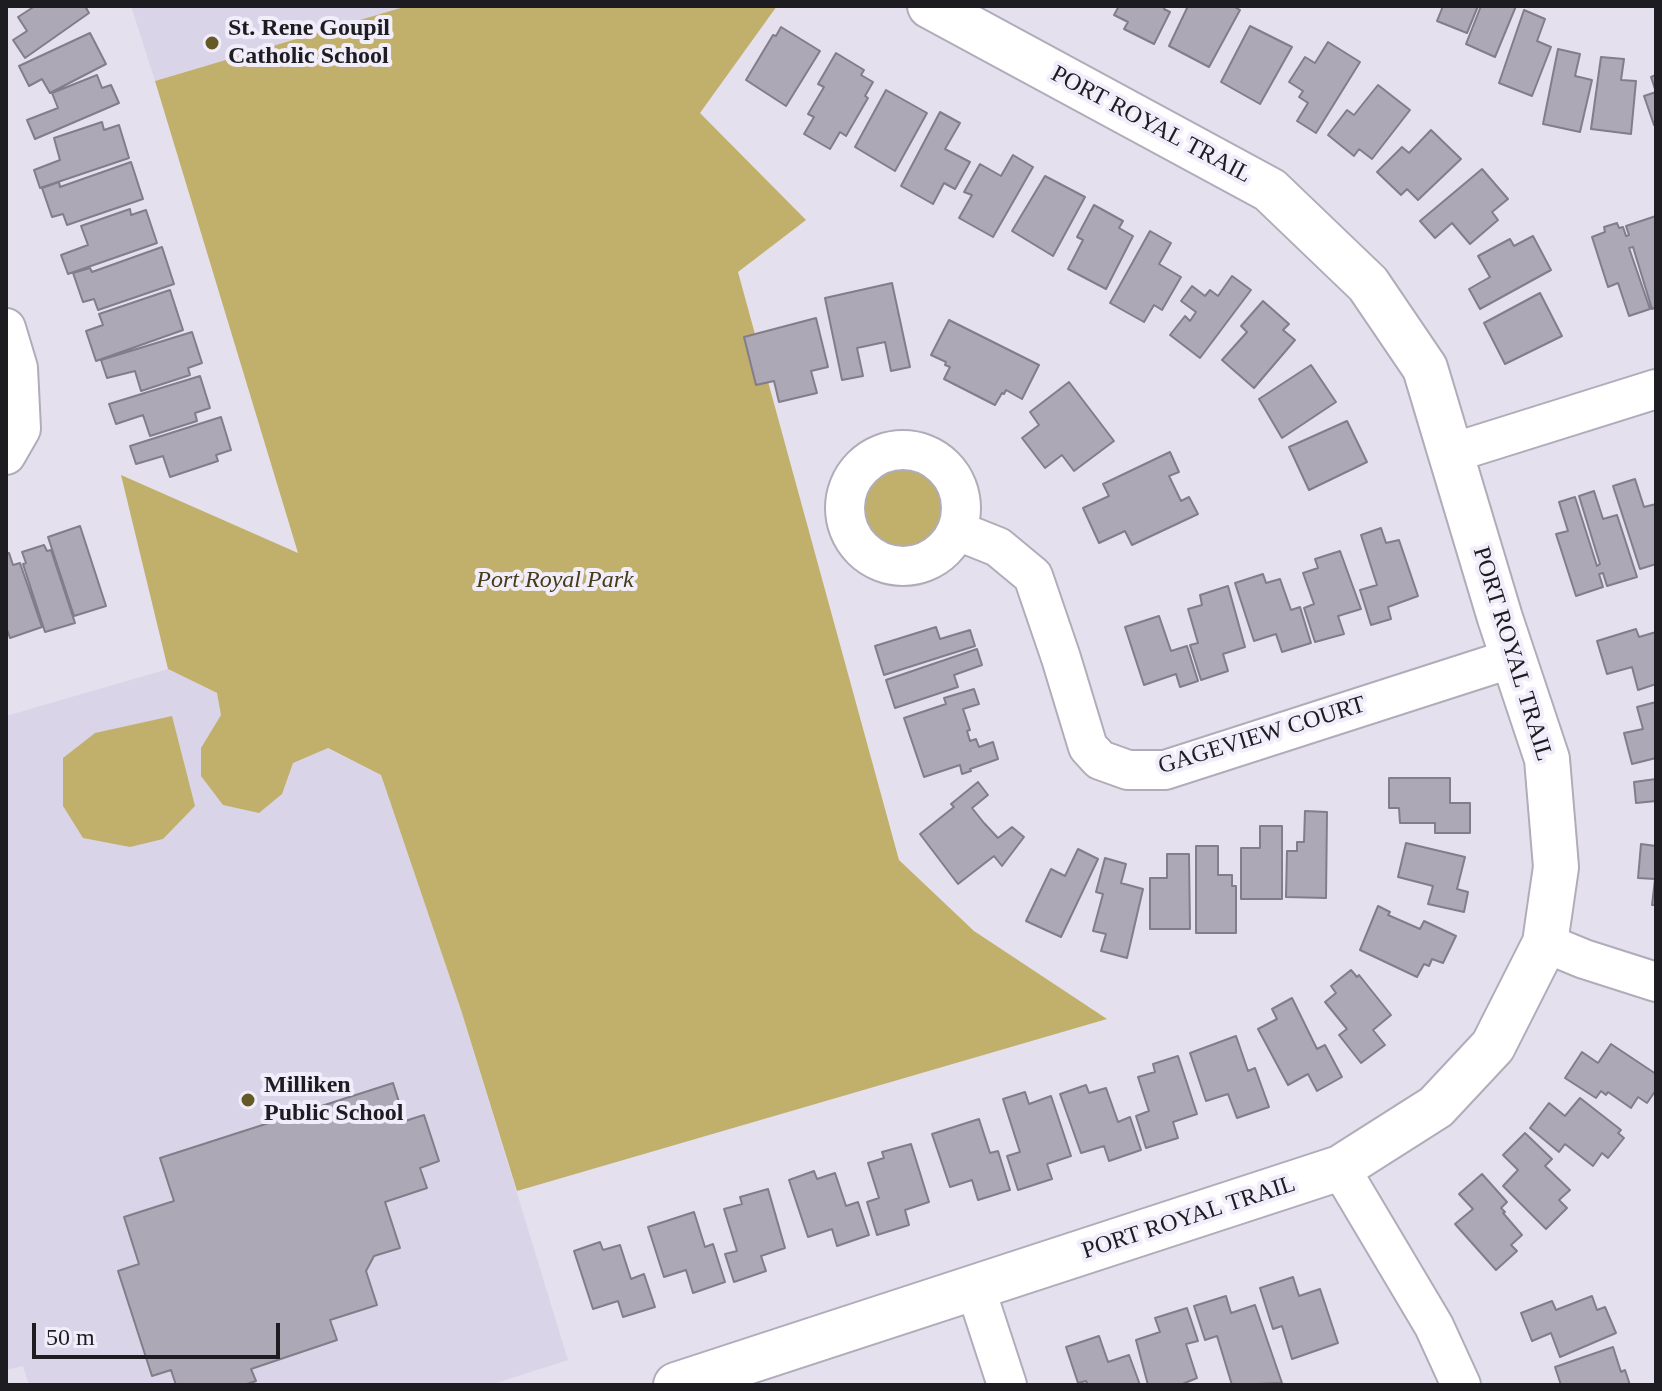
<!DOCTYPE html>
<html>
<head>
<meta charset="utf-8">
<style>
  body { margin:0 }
  #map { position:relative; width:1662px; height:1391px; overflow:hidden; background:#e5e0ee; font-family:Georgia,serif }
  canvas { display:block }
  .frame { position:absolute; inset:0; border:8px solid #1d1c21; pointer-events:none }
  .scale { position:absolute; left:32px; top:1323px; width:248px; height:36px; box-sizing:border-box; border:4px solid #1d1c21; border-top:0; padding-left:10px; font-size:24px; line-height:28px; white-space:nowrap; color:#1d1c21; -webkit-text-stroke:6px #f2edfb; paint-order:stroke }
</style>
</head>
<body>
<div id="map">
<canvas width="1662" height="1391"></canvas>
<div class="frame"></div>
<div class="scale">50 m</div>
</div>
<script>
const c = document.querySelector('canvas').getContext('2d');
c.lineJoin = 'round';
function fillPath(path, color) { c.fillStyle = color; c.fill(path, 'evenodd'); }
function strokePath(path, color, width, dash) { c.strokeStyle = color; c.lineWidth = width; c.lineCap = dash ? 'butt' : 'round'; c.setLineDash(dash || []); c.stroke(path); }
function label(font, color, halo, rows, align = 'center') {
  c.font = font + ' Georgia,serif'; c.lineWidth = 8; c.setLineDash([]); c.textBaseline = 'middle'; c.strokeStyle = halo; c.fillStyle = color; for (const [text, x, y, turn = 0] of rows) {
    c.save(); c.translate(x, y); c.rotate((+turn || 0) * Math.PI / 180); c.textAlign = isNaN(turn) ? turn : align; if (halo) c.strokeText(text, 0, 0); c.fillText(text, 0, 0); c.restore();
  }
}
fillPath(new Path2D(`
  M131,6h276l-252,75z
  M168,669l213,106 80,235 107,350 -78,25h-461l-6,-19 -17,4v-654z`), '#dad4e8');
fillPath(new Path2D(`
  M407,6h370l-77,107 106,107 -68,52 161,588 75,71 133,88 -590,172 -56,-181 -80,-235 -53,-27 -35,15 -11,31 -23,19 -36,-8 -22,-29v-28l20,-33 -4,-22 -49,-24 -47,-194 177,78 -143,-472z
  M860 509a42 42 0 1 1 84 0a42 42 0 1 1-84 0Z
  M172,716l23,90 -32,33 -33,8 -47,-9 -20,-32v-48l32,-25z`), '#c1b06c');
const building = new Path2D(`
  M35,6h50l4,7 -64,45 -12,-18 14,-9 -9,-14z
  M1119,6h47l-2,3 6,3 -16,32 -30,-15 4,-7 -14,-7z
  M1188,6h45l7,4 -31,57 -40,-21z
  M1443,6h35l-11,27 -30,-12z
  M1481,6h35l-21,51 -29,-13z
  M1524,10l21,9 -8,22 14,6 -19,49 -33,-13z
  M1250,26l42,21 -32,57 -39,-22z
  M781,27l39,24 -34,55 -40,-26 27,-45 3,1z
  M90,33l16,31 -56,29 -8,-14 -13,7 -10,-20z
  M1328,42l32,20 -44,71 -19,-12 11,-18 -9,-6 4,-6 -14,-9 16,-25 10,6z
  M1558,49l22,5 -5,22 17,4 -12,52 -37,-8z
  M836,53l28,17 -3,5 12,7 -8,14 3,2 -22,38 -6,-4 -10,17 -26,-15 10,-17 -6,-3 16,-27 -6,-3z
  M1601,57l23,2 -3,21 15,1 -5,53 -40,-5z
  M97,75l5,13 9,-3 8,18 -84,36 -8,-19 31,-12 -6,-15z
  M1656,75v49l-2,1 -10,-29 12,-4 -5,-15z
  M1378,85l32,25 -38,49 -13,-10 -5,7 -26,-21 19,-25 7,5z
  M886,90l41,23 -32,58 -40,-24z
  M940,112l20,11 -15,26 25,13 -15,27 -11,-6 -11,21 -32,-18z
  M102,122l2,8 15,-5 10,33 -89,30 -6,-18 26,-10 -6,-22z
  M1431,130l30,29 -43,41 -11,-11 -6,6 -24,-23 25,-25 7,6z
  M1013,155l20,12 -40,70 -34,-19 13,-23 -8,-3 16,-28 21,12z
  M131,162l12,37 -76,26 -4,-11 -11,3 -10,-29 17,-6 1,5z
  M1482,169l26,30 -16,13 6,8 -28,24 -18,-21 -17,15 -15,-17z
  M1045,176l40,21 -32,59 -41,-25z
  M1094,205l29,16 -4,7 14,8 -27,53 -38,-20 15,-29 -6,-3z
  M130,209l1,6 15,-5 11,33 -89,31 -7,-19 27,-10 -7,-19z
  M1656,216v91l-4,2 -19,-62 -4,1 21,61 -21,7 -11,-33 -10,4 -16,-50 13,-5 -1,-5 13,-4 2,5 4,-1 3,9 3,-1 -3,-9z
  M1150,231l21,12 -12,21 22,13 -19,33 -8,-5 -10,17 -34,-19z
  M1533,236l18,34 -71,39 -11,-20 21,-12 -12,-21 32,-17 4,7z
  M162,247l12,37 -76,26 -4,-11 -11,3 -10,-29 17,-5 2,4z
  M1232,276l19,14 -51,68 -30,-23 15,-19 5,5 6,-9 -15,-11 11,-15 13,10 5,-6 8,6z
  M892,283l18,84 -19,4 -6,-29 -28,6 6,28 -21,4 -17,-82z
  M170,290l13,40 -87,31 -10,-30 17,-6 -4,-11z
  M1540,293l22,43 -57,28 -21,-41z
  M1263,301l26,23 -6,6 12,10 -41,48 -32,-28 25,-28 -6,-6z
  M816,318l12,49 -17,4 6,22 -38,9 -5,-21 -18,4 -12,-48z
  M949,320l90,45 -17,34 -16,-9 -2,4 -2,-1 -7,12 -51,-26 6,-12 -5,-2 1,-3 -15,-7z
  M192,332l10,31 -14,5 2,7 -49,16 -6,-20 -28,7 -6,-18z
  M1311,365l25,37 -54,36 -23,-39z
  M200,376l10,32 -15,5 2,8 -47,15 -7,-21 -27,9 -7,-20z
  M1069,382l45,59 -40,30 -12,-16 -17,13 -23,-30 17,-13 -9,-13z
  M221,417l10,33 -15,5 2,6 -48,16 -7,-21 -27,8 -6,-18z
  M1347,421l20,41 -58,28 -20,-43z
  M1170,452l9,20 -10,4 12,25 8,-4 9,17 -66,31 -7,-14 -26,12 -16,-35 26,-12 -6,-12z
  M1635,479l9,28 12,-3v60l-16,5 -27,-83z
  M1594,491l9,28 14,-4 20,62 -30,9 -4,-13 -4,1 4,13 -27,9 -20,-62 12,-3 -9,-29 16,-5 22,69 3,-2 -21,-68z
  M80,526l26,80 -32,10 -26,-79z
  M1381,528l5,15 13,-3 19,56 -30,11 3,12 -20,6 -11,-35 17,-5 -16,-50z
  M44,545l3,6 4,-1 24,73 -30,9 -22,-68 3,-1 -4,-11z
  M1340,551l21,58 -23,7 6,18 -29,8 -11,-34 10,-4 -11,-31 15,-5 -3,-9z
  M9,553l4,12 7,-2 22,64 -32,11 -4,-11v-73z
  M1263,574l3,9 14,-4 11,31 9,-3 11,36 -29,9 -6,-18 -22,7 -19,-58z
  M1228,586l17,61 -22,7 5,17 -27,9 -11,-35 8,-2 -10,-34 14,-4 -2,-10z
  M1159,616l12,35 16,-5 11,35 -18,6 -4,-13 -32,11 -19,-58z
  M936,627l4,12 30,-9 5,16 -91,29 -9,-29z
  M1636,629l3,8 17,-5v52l-18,6 -6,-23 -25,7 -10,-33z
  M977,649l5,16 -28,10 4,12 -63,21 -9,-28z
  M974,689l5,15 -16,5 7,21 -3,1 3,10 6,-2 3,8 14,-5 5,17 -28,10 1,2 -9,3 -2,-9 -36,12 -20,-59 42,-14 -2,-6z
  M1656,702v56l-24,6 -8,-31 19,-4 -6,-22z
  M1389,778h61v25h20v30h-35v-10h-35l-1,-15h-10z
  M1656,779v26v-4l-20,2 -2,-21z
  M978,782l10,13 -16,13 12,15 14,15 14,-11 12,10 -22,29 -8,-10 -36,28 -38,-50 34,-27 -3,-3z
  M1305,811l22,1 -1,86 -40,-1 1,-46h10v-9h7z
  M1260,826h22v73h-41v-51h19z
  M1406,843l59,14 -8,32 11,3 -4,20 -36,-8 5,-18 -35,-9z
  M1641,844l15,2v59h-4l3,-26 -17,-1z
  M1196,846h22v29h14v11h4v47h-40z
  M1078,849l20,10 -37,78 -35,-16 25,-52 14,7z
  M1167,854h22l1,75h-40v-51h17z
  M1105,858l21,6 -5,19 22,6 -16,69 -26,-7 5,-17 -13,-3 10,-37 -7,-2z
  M1378,906l12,6 -2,3 32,14 4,-8 32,15 -13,27 -11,-4 -3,7 -5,-2 -7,13 -57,-27z
  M1351,970l6,7 2,-2 32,40 -18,15 12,15 -24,18 -22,-28 8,-6 -22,-27 11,-9 -5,-7z
  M1292,998l25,51 8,-4 17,32 -25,14 -9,-17 -20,11 -30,-56 19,-10 -5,-10z
  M1236,1036l12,35 7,-3 14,39 -32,11 -9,-24 -22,7 -16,-48z
  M1611,1044l45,30v16l-9,13 -9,-6 -7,11 -23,-16 -2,3 -5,-4 -5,7 -31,-20 17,-26 16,11z
  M1178,1056l19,58 -24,8 5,16 -32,10 -10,-32 13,-5 -11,-34 17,-5 -2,-8z
  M393,1083l12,38 19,-6 15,46 -19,7 7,20 -42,14 15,46 -26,8 -8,15 11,34 -47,15 7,20 -86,29 5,12 -12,4h-68l-5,-15 -19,6 -34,-105 21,-7 -15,-47 50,-16 -14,-43z
  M1086,1085l3,8 17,-5 12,34 12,-5 11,33 -32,11 -5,-15 -23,7 -21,-59z
  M1025,1092l4,12 22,-8 20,60 -24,8 5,15 -34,11 -11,-34 13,-4 -17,-53z
  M1580,1098l41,32 -3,3 6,5 -16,20 -6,-5 -9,13 -28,-22 -6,8 -29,-24 19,-25 16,13z
  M979,1119l11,34 8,-2 12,39 -32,10 -6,-20 -22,7 -18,-53z
  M1525,1133l27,26 -7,7 25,24 -11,10 8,8 -21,21 -43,-43 15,-16 -15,-15z
  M911,1144l18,58 -24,8 4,15 -32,10 -10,-33 12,-4 -11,-35 16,-5 -2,-6z
  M814,1171l3,8 18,-6 11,33 12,-4 11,33 -32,11 -5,-17 -24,8 -19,-57z
  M1482,1174l25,28 -6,6 4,4 -2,1 19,22 -11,10 6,6 -21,19 -41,-46 18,-15 -14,-15z
  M768,1189l17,59 -24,8 5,15 -32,11 -9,-28 12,-3 -13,-42 18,-5 -2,-7z
  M694,1212l11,35 8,-3 12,38 -32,11 -7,-23 -22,7 -16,-50z
  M600,1242l3,8 17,-5 11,34 13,-5 11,33 -32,10 -5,-16 -25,8 -19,-58z
  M1293,1277l6,19 21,-7 18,54 -46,16 -10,-33 -9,3 -13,-41z
  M1226,1296l5,17 24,-8 27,78 -50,2 -15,-49 -12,4 -11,-34z
  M1592,1296l5,14 8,-3 11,26 -56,24 -9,-24 -19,8 -11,-28 31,-12 4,9z
  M1187,1308l11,33 -12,3 11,34 -17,7h-32l-12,-45 24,-8 -5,-14z
  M1099,1336l9,26 21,-7 11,30h-52l-2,-4 -8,2 -12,-36z
  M1613,1347l8,25 4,-2 5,15h-69l-6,-18z`);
fillPath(building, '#aca8b5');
strokePath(building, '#817d89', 2);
const minor = new Path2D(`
  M6,328l12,40 3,61 -15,26
  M845 508a58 58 0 1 1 116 0a58 58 0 1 1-116 0Z
  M1452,453l204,-64
  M958,531l40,16 35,29 28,82 27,89 12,13 28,10h37l348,-112
  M1545,943l39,16 72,23
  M1340,1168l94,158 27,59
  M975,1287l32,98`);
const tertiary = new Path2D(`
  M676,1385l664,-217 96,-61 57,-61 52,-103 11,-76 -9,-108 -47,-141 -75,-250 -57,-84 -98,-94 -340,-184`);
strokePath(minor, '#b1acb9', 42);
strokePath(tertiary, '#b1acb9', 48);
strokePath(minor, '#fff', 38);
strokePath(tertiary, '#fff', 44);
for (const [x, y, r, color] of [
  [212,43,8,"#655926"],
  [248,1100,8,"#655926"]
]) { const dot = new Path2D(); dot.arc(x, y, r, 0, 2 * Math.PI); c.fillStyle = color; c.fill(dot); strokePath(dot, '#f2edfb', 3); }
label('bold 24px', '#1d1c21', '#f2edfb', [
  ["St. Rene Goupil",228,29],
  ["Catholic School",228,57],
  ["Milliken",264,1086],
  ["Public School",264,1114]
], 'left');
label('24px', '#1d1c21', '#f2edfb', [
  ["PORT ROYAL TRAIL",1151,125,28],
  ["PORT ROYAL TRAIL",1512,654,73],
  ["GAGEVIEW COURT",1262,736,-17],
  ["PORT ROYAL TRAIL",1189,1218,-18]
]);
label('italic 24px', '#453c17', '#f2edfb', [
  ["Port Royal Park",555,581]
]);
</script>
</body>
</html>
